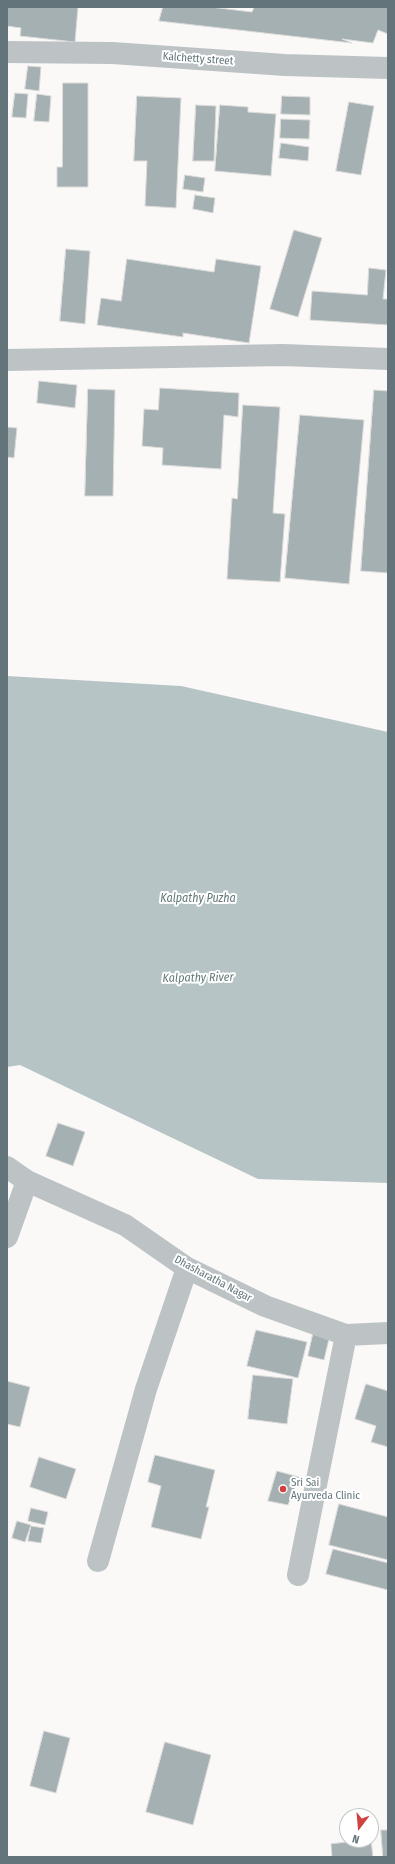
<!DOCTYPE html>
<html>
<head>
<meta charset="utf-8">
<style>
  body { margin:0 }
  #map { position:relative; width:395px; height:1864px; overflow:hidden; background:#faf9f8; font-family:"Fira Sans Condensed",sans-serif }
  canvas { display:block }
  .frame { position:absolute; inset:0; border:8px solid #63757a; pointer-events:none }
  .north { position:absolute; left:339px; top:1808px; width:40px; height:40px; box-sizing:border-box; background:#fff; border:1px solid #c1c8ca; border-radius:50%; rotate:196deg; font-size:11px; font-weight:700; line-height:16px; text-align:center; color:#63757a }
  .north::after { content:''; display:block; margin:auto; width:14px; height:18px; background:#d24140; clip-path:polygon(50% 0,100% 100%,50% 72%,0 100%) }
</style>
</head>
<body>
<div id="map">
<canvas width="395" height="1864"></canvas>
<div class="frame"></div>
<div class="north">N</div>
</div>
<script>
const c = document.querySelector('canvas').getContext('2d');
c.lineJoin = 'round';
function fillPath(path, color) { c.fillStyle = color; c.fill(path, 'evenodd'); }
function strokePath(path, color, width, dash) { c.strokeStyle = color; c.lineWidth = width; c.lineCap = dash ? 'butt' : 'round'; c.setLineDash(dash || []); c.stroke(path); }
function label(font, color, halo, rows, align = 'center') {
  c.font = font + ' "Fira Sans Condensed",sans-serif'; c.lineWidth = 4; c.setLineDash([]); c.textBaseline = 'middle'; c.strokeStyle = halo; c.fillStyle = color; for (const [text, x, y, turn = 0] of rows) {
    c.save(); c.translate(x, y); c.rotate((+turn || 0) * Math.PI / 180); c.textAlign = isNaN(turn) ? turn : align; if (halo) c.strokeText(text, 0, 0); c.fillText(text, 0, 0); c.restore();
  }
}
fillPath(new Path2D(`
  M7,676l174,10 207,46v451l-130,-4 -238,-114 -13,2z`), '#b7c4c5');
const building = new Path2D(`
  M7,7h71l-3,35 -55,-6 1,-8 -14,-2z
  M163,7h47l42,5 2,-5h134v27l-10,-4 -5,13 -31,-4 10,4 -193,-22z
  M28,66l13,1 -2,24 -14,-2z
  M63,83h25v104h-31v-20h5z
  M15,93l13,1 -2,24 -14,-1z
  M37,94l14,2 -2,26 -15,-1z
  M137,96l44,2 -5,110 -31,-2 2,-45h-13z
  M282,96l28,1v18l-29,-1z
  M349,102l25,4 -13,69 -25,-4z
  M196,105l20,1 -2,55h-21z
  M220,105l28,2v5l28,2 -5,62 -56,-5z
  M281,119l29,1 -1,19 -29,-1z
  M281,143l28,4 -1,14 -29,-3z
  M185,175l20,3 -2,14 -20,-3z
  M195,195l20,3 -2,15 -20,-4z
  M294,230l28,8 -24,79 -28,-8z
  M66,249l24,2 -5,73 -25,-3z
  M127,259l87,13 2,-13 45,7 -12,77 -66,-10v4l-86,-12 4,-27 20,3z
  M369,268l17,2 -3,29h5v26l-78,-5 2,-29 55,4z
  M39,381l38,4 -2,23 -38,-5z
  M160,388l79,5 -1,24 -14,-2 -3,54 -59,-4 1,-17 -21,-2 2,-37 14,1z
  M88,389l27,1 -2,106h-28z
  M374,390l14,1v182l-27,-2z
  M243,405l37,2 -7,106 12,1 -5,68 -53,-3 5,-81 5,1z
  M300,415l64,5 -15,164 -64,-6z
  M7,427l10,1 -3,30 -7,-1z
  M58,1123l27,9 -12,34 -27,-10z
  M256,1330l51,12 -9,36 -51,-12z
  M313,1334l16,5 -5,21 -16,-4z
  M253,1375l40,4 -6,45 -39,-5z
  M7,1381l23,6 -10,40 -13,-3z
  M366,1384l22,7v56l-17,-5 5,-16 -21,-7z
  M155,1455l60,15 -9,37h3l-8,32 -50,-12 10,-41 -13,-4z
  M39,1457l37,12 -10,30 -36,-12z
  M277,1471l22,6 -11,28 -20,-4z
  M339,1504l49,13v43l-59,-15z
  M31,1508l17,4 -3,13 -17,-4z
  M17,1521l14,4 -6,17 -13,-4z
  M31,1526l13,2 -3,15 -13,-2z
  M333,1549l55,14v27l-62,-16z
  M44,1731l26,7 -14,55 -26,-7z
  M165,1742l46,13 -18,70 -47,-13z
  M381,1830h7v27h-5z
  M371,1840l2,17h-41l-1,-13z`);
fillPath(building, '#a5b0b2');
strokePath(building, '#dcdbda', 1);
strokePath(new Path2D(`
  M7,52l105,1 173,12 103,3
  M7,360l276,-5 105,4
  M7,1167l20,14 98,44 62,43 78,38 81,29 42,-2
  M7,1237l20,-56
  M98,1561l48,-172 41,-121
  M298,1575l48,-240`), '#bdc3c5', 22);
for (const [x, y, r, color] of [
  [283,1489,4,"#d24140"]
]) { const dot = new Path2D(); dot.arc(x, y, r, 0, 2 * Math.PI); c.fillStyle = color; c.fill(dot); strokePath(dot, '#fff', 1.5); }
label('11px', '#63757a', '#fff', [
  ["Kalchetty street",198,59,4],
  ["Dhasharatha Nagar",213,1279,28]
]);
label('11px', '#63757a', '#fff', [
  ["Sri Sai",291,1483],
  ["Ayurveda Clinic",291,1496]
], 'left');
label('italic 12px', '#637879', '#fff', [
  ["Kalpathy Puzha",198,899],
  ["Kalpathy River",198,978,-1]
]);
</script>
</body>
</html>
